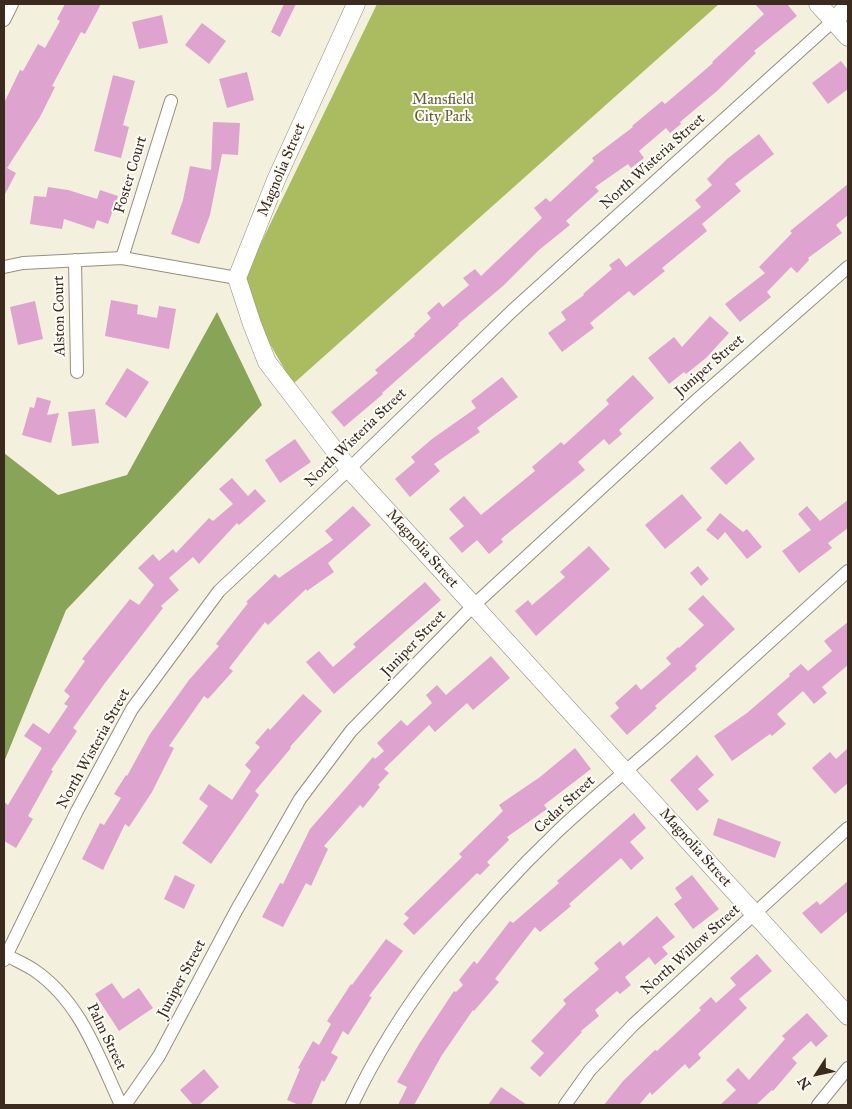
<!DOCTYPE html>
<html>
<head>
<meta charset="utf-8">
<style>
  body { margin:0 }
  #map { position:relative; width:852px; height:1109px; overflow:hidden; background:#f4f0de; font-family:"IM FELL Great Primer",serif }
  canvas { display:block }
  .frame { position:absolute; inset:0; border:5px solid #3b2a1e; pointer-events:none }
  .north { position:absolute; left:792px; top:1049px; width:50px; height:50px; -webkit-text-stroke:4px #fdfcf7; paint-order:stroke; rotate:235deg; font-size:14px; font-weight:700; line-height:20px; text-align:center; color:#3b2a1e }
  .north::after { content:''; display:block; margin:auto; width:18px; height:22px; background:#3b2a1e; clip-path:polygon(50% 0,100% 100%,50% 72%,0 100%) }
</style>
</head>
<body>
<div id="map">
<canvas width="852" height="1109"></canvas>
<div class="frame"></div>
<div class="north">N</div>
</div>
<script>
const c = document.querySelector('canvas').getContext('2d');
c.lineJoin = 'round';
function fillPath(path, color) { c.fillStyle = color; c.fill(path, 'evenodd'); }
function strokePath(path, color, width, dash) { c.strokeStyle = color; c.lineWidth = width; c.lineCap = dash ? 'butt' : 'round'; c.setLineDash(dash || []); c.stroke(path); }
function label(font, color, halo, rows, align = 'center') {
  c.font = font + ' "IM FELL Great Primer",serif'; c.lineWidth = 4; c.setLineDash([]); c.textBaseline = 'middle'; c.strokeStyle = halo; c.fillStyle = color; for (const [text, x, y, turn = 0] of rows) {
    c.save(); c.translate(x, y); c.rotate((+turn || 0) * Math.PI / 180); c.textAlign = isNaN(turn) ? turn : align; if (halo) c.strokeText(text, 0, 0); c.fillText(text, 0, 0); c.restore();
  }
}
fillPath(new Path2D(`
  M377,4h342l-426,380 -34,-59 -15,-47z`), '#abbc60');
fillPath(new Path2D(`
  M217,312l45,93 -196,205 -62,152v-309l54,42 69,-20z`), '#88a456');
fillPath(new Path2D(`
  M65,4h36l-16,30 -4,-2 -29,54 3,1 -15,30 -33,51 9,5 -12,23v-93l16,-33 3,1 15,-27 7,4 15,-27 -3,-2z
  M284,4h12l-16,33 -9,-5z
  M755,4h32l10,12 -43,35 2,2 -39,38 -37,31 1,2 -11,9 -4,-5 -27,23 5,7 -13,10 -3,-4 -33,23 4,4 -33,30 4,4 -31,25 -36,36 -45,38 1,1 -77,68 1,1 -39,33 -13,-15 47,-39 -3,-3 40,-34 -1,-2 17,-16 -4,-5 12,-11 4,5 26,-22 -6,-7 12,-9 6,7 61,-58 -8,-10 12,-10 4,4 44,-41 -2,-3 41,-31 -1,-1 30,-25 3,3 48,-41 -1,-1 52,-48z
  M162,15l6,28 -29,6 -7,-27z
  M202,23l24,18 -17,23 -24,-19z
  M841,61l7,9v19l-20,15 -16,-21z
  M247,72l7,28 -27,8 -8,-29z
  M113,75l22,6 -12,44 6,2 -8,31 -27,-7z
  M213,122l27,1 -2,32 -16,-1 -12,61 -11,29 -28,-10 12,-34 7,-34 21,4z
  M759,134l15,20 -39,30 6,7 -39,33 5,7 -45,37 3,3 -31,25 -5,-5 -39,32 4,5 -32,24 -14,-19 18,-13 -5,-8 23,-17 -1,-1 29,-25 -3,-4 10,-7 7,9 75,-60 -6,-7 17,-15 -5,-6 20,-20z
  M848,184v31l-12,10 6,8 -34,25 1,2 -12,13 -6,-6 -24,25 4,5 -31,25 -15,-18 40,-31 -6,-6 33,-34 -2,-2z
  M48,187l20,3 29,9 3,-9 18,6 -10,28 -11,-4 -3,9 -30,-10 -2,10 -32,-5 4,-28 12,1z
  M111,300l27,5 -1,9 20,4 2,-12 17,3 -7,40 -64,-13z
  M35,301l8,38 -25,6 -8,-38z
  M710,316l19,17 -23,25 -20,16 -2,-2 -15,12 -21,-26 26,-21 8,10z
  M127,368l22,14 -23,36 -21,-14z
  M633,375l21,23 -35,32 3,4 -13,11 -5,-6 -26,23 7,8 -84,69 2,3 -14,12 -12,-14 -15,13 -13,-15 15,-12 -15,-17 15,-13 17,19 54,-44 -3,-4 29,-25 3,3 45,-41 -3,-4z
  M502,377l16,20 -41,31 3,4 -46,32 6,7 -30,26 -15,-18 20,-17 -4,-5 21,-18 44,-31 -5,-7z
  M37,397l14,4 -4,14 12,-2 -8,30 -29,-8 8,-28 4,1z
  M95,409l4,34 -27,3 -4,-34z
  M295,439l16,23 -31,21 -15,-23z
  M740,441l15,18 -29,26 -16,-17z
  M232,478l16,18 7,-7 11,12 -27,24 -2,-2 -38,41 -6,-7 -24,21 10,12 -18,16 2,2 -58,75 -32,45 4,3 -26,39 2,1 -25,45 5,3 -17,29 -12,-7v-39l4,3 34,-57 -18,-12 9,-13 16,11 19,-28 -4,-2 6,-8 -6,-5 21,-30 -3,-2 48,-60 9,6 15,-20 -16,-17 15,-14 6,7 14,-12 3,4 33,-35 4,3 20,-17 -14,-15z
  M682,494l20,24 -37,31 -20,-24z
  M848,500v28l-20,15 4,5 -33,25 -17,-22 29,-21 -13,-16 9,-8 13,15z
  M353,506l18,19 -43,38 6,9 -27,19 -1,-2 -38,36 -3,-3 -36,46 4,3 -25,28 -4,-3 -35,50 5,2 -22,44 -23,35 -4,-3 -22,46 -21,-11 18,-36 4,2 17,-27 -7,-4 12,-19 1,1 23,-42 39,-54 30,-34 -3,-2 32,-41 -2,-1 29,-28 4,4 54,-38 -8,-9z
  M720,513l23,19 4,-3 15,18 -15,12 -22,-27 -7,8 -12,-10z
  M589,546l21,23 -74,67 -21,-25 13,-11 4,5 33,-28 -5,-5z
  M698,566l11,13 -8,7 -11,-13z
  M425,582l16,18 -107,94 -28,-32 13,-11 14,16 23,-20 -3,-3z
  M703,595l32,34 -40,37 2,3 -42,37 2,2 -30,27 -17,-19 9,-8 -4,-5 21,-19 5,6 30,-26 -5,-6 12,-11 1,1 25,-23 -16,-16z
  M848,622v43l-26,22 5,6 -13,11 -11,-13 -26,23 9,10 -14,12 -2,-2 -38,27 -18,-25 33,-23 43,-37 -1,-2 12,-10 7,7 24,-20 -8,-10z
  M491,656l19,22 -37,32 -6,-7 -32,29 -6,-7 -45,44 5,4 -11,12 2,2 -17,21 -3,-3 -36,41 4,3 -17,37 -5,-3 -23,44 -21,-10 18,-34 3,1 27,-55 63,-72 2,2 9,-8 -7,-8 24,-23 6,6 25,-23 -6,-8 11,-10 9,10z
  M303,694l19,17 -32,36 1,1 -36,43 4,4 -48,69 -29,-21 26,-37 -9,-7 10,-15 23,16 19,-29 -6,-6 15,-18 -5,-4 13,-15 2,2z
  M575,748l16,21 -47,36 3,4 -40,28 2,3 -22,22 3,3 -10,10 -3,-2 -63,62 -11,-11 6,-6 -5,-4 58,-57 -3,-3 44,-43 -4,-6 41,-28z
  M848,748v35l-13,11 -23,-26 18,-16 6,7z
  M697,755l17,20 -16,14 11,12 -12,10 -27,-31z
  M634,813l12,15 -16,14 14,16 -13,12 -10,-12 -52,46 2,2 -31,26 -5,-5 -40,52 4,3 -25,29 -1,-1 -31,45 -28,50h-16l9,-18 -10,-5 22,-38 35,-53 2,1 7,-7 -4,-5 15,-19 3,3 33,-43 3,2 46,-40 -2,-2z
  M718,818l63,24 -6,16 -62,-23z
  M175,875l20,10 -11,24 -20,-10z
  M692,875l27,34 -26,20 -19,-25 8,-6 -7,-10z
  M848,881v30l-27,23 -19,-21 15,-12 3,4z
  M657,916l18,21 -13,10 6,7 -13,11 -6,-8 -24,20 6,8 -11,9 -3,-3 -22,19 4,6 -18,15 1,1 -42,45 -10,-9 14,-15 -13,-12 35,-37 -3,-4 36,-31 -5,-6 26,-22 3,5z
  M386,939l17,12 -34,45 3,1 -24,38 -5,-4 -12,22 7,4 -14,25 -2,-2 -11,25h-12l-12,-5 13,-31 -2,-1 15,-27 6,4 12,-21 -4,-3 24,-37 1,1z
  M757,954l15,17 -33,28 8,9 -49,46 3,4 -12,11 -4,-5 -33,31 -2,-3 -11,13h-35l19,-24 32,-31 2,1 44,-41 -2,-2 12,-11 5,6 20,-18 -6,-7z
  M112,983l11,16 16,-11 14,20 -34,23 -24,-37z
  M807,1013l21,23 -12,11 -5,-6 -19,17 5,5 -24,28 -1,-1 -16,15h-36l16,-15 -10,-10 12,-12 11,12 36,-41 -3,-3z
  M204,1069l15,18 -20,18h-6l-13,-15z
  M501,1087l26,18h-39z`), '#dfa3cf');
const street = new Path2D(`
  M4,20l8,-16
  M122,258l49,-157
  M75,260l2,112
  M4,267l19,-4 99,-5 115,20
  M6,955c9,5 19,9 28,15 47,32 64,86 87,135
  M4,960l73,-149 55,-102 87,-118 130,-122 163,-158 321,-290
  M125,1105l34,-49 77,-145 64,-112 51,-68 123,-126 224,-206 150,-132
  M352,1105c47,-100 126,-198 206,-274 35,-33 72,-63 108,-95 61,-55 122,-110 182,-165
  M565,1105l25,-35 43,-45 215,-197
  M818,1105l30,-37`);
const secondary = new Path2D(`
  M356,4l-80,176 -39,98 15,46 15,38 82,107 499,547
  M818,4l30,33
  M833,21l15,-14`);
strokePath(street, '#988d7e', 14);
strokePath(secondary, '#988d7e', 19);
strokePath(street, '#fff', 12);
strokePath(secondary, '#fff', 18);
label('15px', '#625d35', '#fdfcf7', [
  ["Mansfield",443,100],
  ["City Park",443,117]
]);
label('15px', '#3b2a1e', '#fdfcf7', [
  ["North Wisteria Street",653,162,-42],
  ["Magnolia Street",282,170,-67],
  ["Foster Court",131,175,-73],
  ["Alston Court",60,316,-91],
  ["Juniper Street",710,366,-41],
  ["North Wisteria Street",356,438,-44],
  ["Magnolia Street",422,549,48],
  ["Juniper Street",414,644,-46],
  ["North Wisteria Street",94,749,-61],
  ["Cedar Street",565,805,-43],
  ["Magnolia Street",695,848,48],
  ["North Willow Street",691,950,-42],
  ["Juniper Street",182,979,-62],
  ["Palm Street",106,1037,64]
]);
</script>
</body>
</html>
